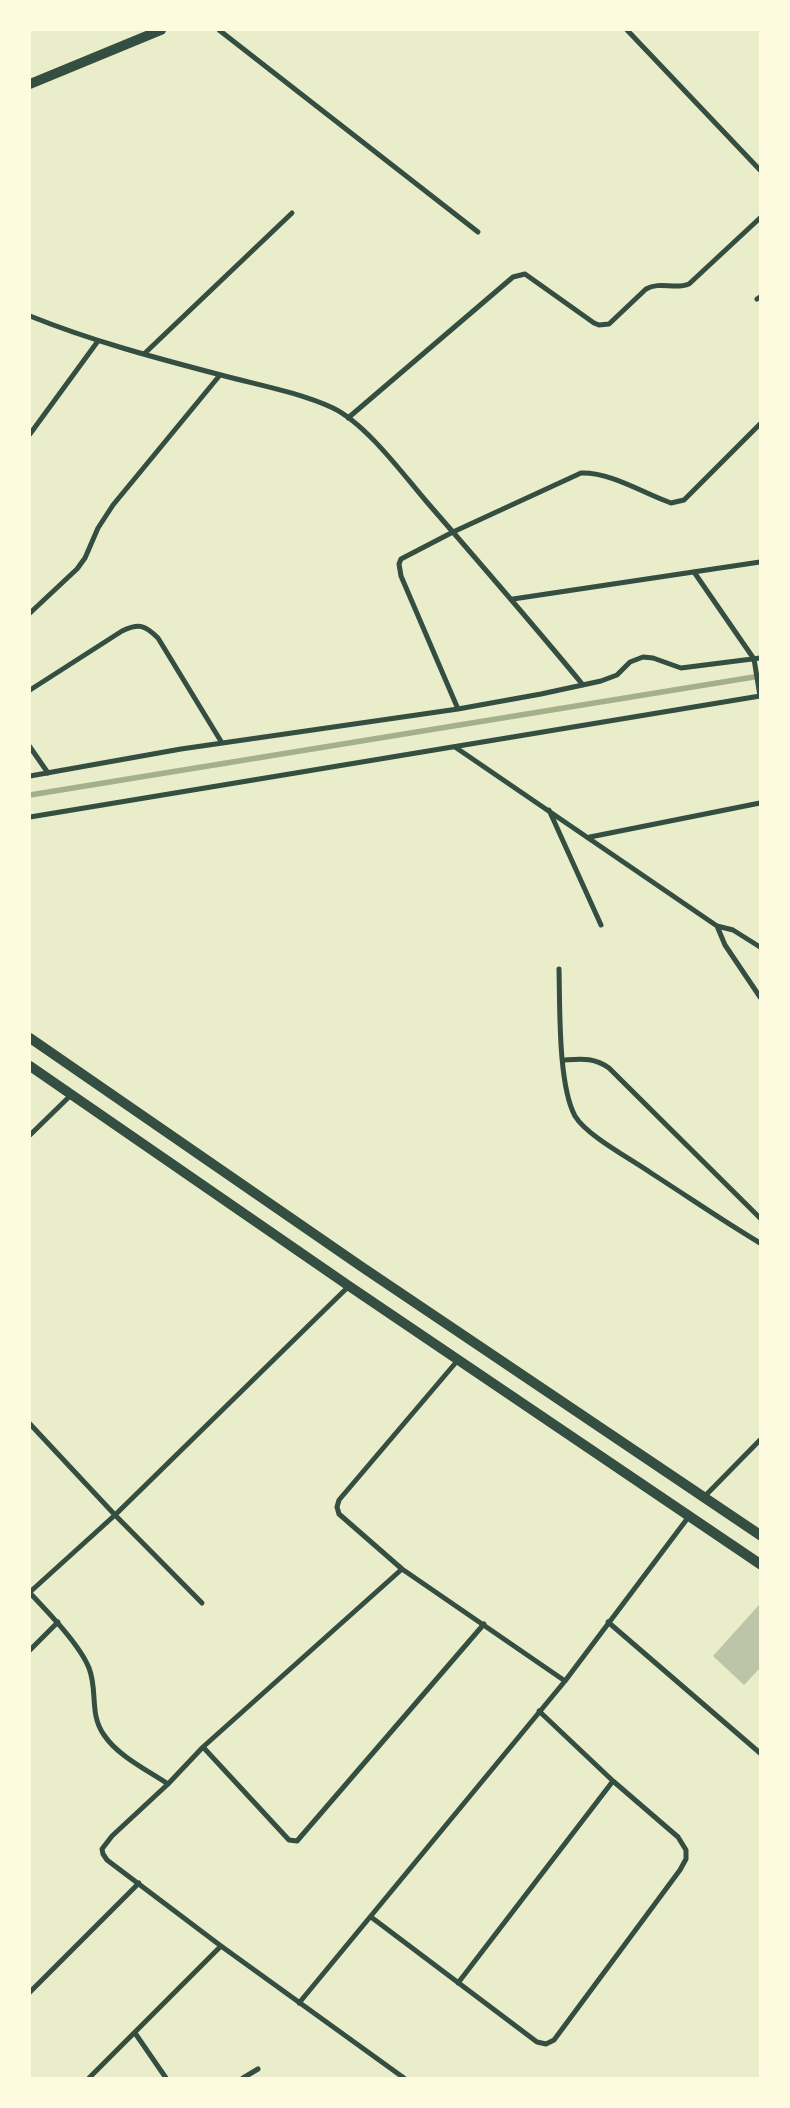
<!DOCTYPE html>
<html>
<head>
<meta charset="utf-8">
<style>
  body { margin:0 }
  #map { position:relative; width:790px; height:2108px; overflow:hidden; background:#e9edc9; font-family:"Exo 2",sans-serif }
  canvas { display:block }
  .frame { position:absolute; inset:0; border:31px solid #fefae0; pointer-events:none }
</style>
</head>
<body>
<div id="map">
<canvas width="790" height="2108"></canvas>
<div class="frame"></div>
</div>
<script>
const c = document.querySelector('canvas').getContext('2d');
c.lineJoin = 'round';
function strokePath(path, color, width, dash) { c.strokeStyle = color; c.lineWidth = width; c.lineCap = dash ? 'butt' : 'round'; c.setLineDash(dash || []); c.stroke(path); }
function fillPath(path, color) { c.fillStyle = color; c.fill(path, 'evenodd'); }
strokePath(new Path2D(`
  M30,795l730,-119`), '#a3b18a', 5.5);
fillPath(new Path2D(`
  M759,1605l1,63 -16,17 -31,-29z`), '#bcc5a7');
strokePath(new Path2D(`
  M219,30l259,202
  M627,30l133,140
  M757,299l3,-2
  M30,316c62,25 126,42 191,59 37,10 77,17 112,33 33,16 69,65 93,93 53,61 106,122 157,184
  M144,354l148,-141
  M348,418l165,-141 12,-3 69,49 5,2 10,-1 37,-35c14,-8 29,1 43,-5l71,-66
  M30,434l68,-93
  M694,572l60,87 6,37
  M513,599l247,-37
  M30,613l47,-44 8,-11 13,-30 15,-23 107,-130
  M30,690l92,-59c17,-8 23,-6 36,7l64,105
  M458,709l-57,-133 -2,-12 2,-5 52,-27 128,-59c28,-1 59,18 85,28l5,2 13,-3 76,-76
  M30,747l18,26
  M455,747l262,179 16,4 27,17
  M30,776l151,-27 277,-40 83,-15 60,-13 16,-6 13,-13 13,-5 10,1 28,10 79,-10
  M549,810l52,115
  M30,817l730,-121
  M590,837l170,-34
  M717,926l8,19 35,52
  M559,969c1,37 -1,116 16,147 12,20 56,43 76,57 36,23 72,48 109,70
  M563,1060c18,-1 31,-3 46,8l151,150
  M30,1135l41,-40
  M30,1424l85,91 87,88
  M704,1497l56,-57
  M402,1569l163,112
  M30,1592l85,-77 234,-229
  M30,1593c18,19 50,52 59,75 9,23 0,46 15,67 14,21 43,35 64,49
  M608,1622l152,131
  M30,1650l28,-28
  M203,1747l86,93 8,1 187,-217
  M371,1917l166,125 9,2 8,-4 126,-170 6,-11v-9l-8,-13 -65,-56 -74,-70
  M458,1983l155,-202
  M30,1992l109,-109
  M299,2003l266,-322 125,-166
  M135,2033l31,45
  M89,2078l132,-132
  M243,2078l15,-9
  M404,2078l-183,-132 -114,-86 -4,-6 -1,-5 10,-13 56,-52 35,-37 199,-178 -63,-55 -2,-7 2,-7 119,-140`), '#344e41', 5);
strokePath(new Path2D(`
  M30,84l131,-54
  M30,1038l332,229 398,268
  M30,1066l319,220 411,278`), '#344e41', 10);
</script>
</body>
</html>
